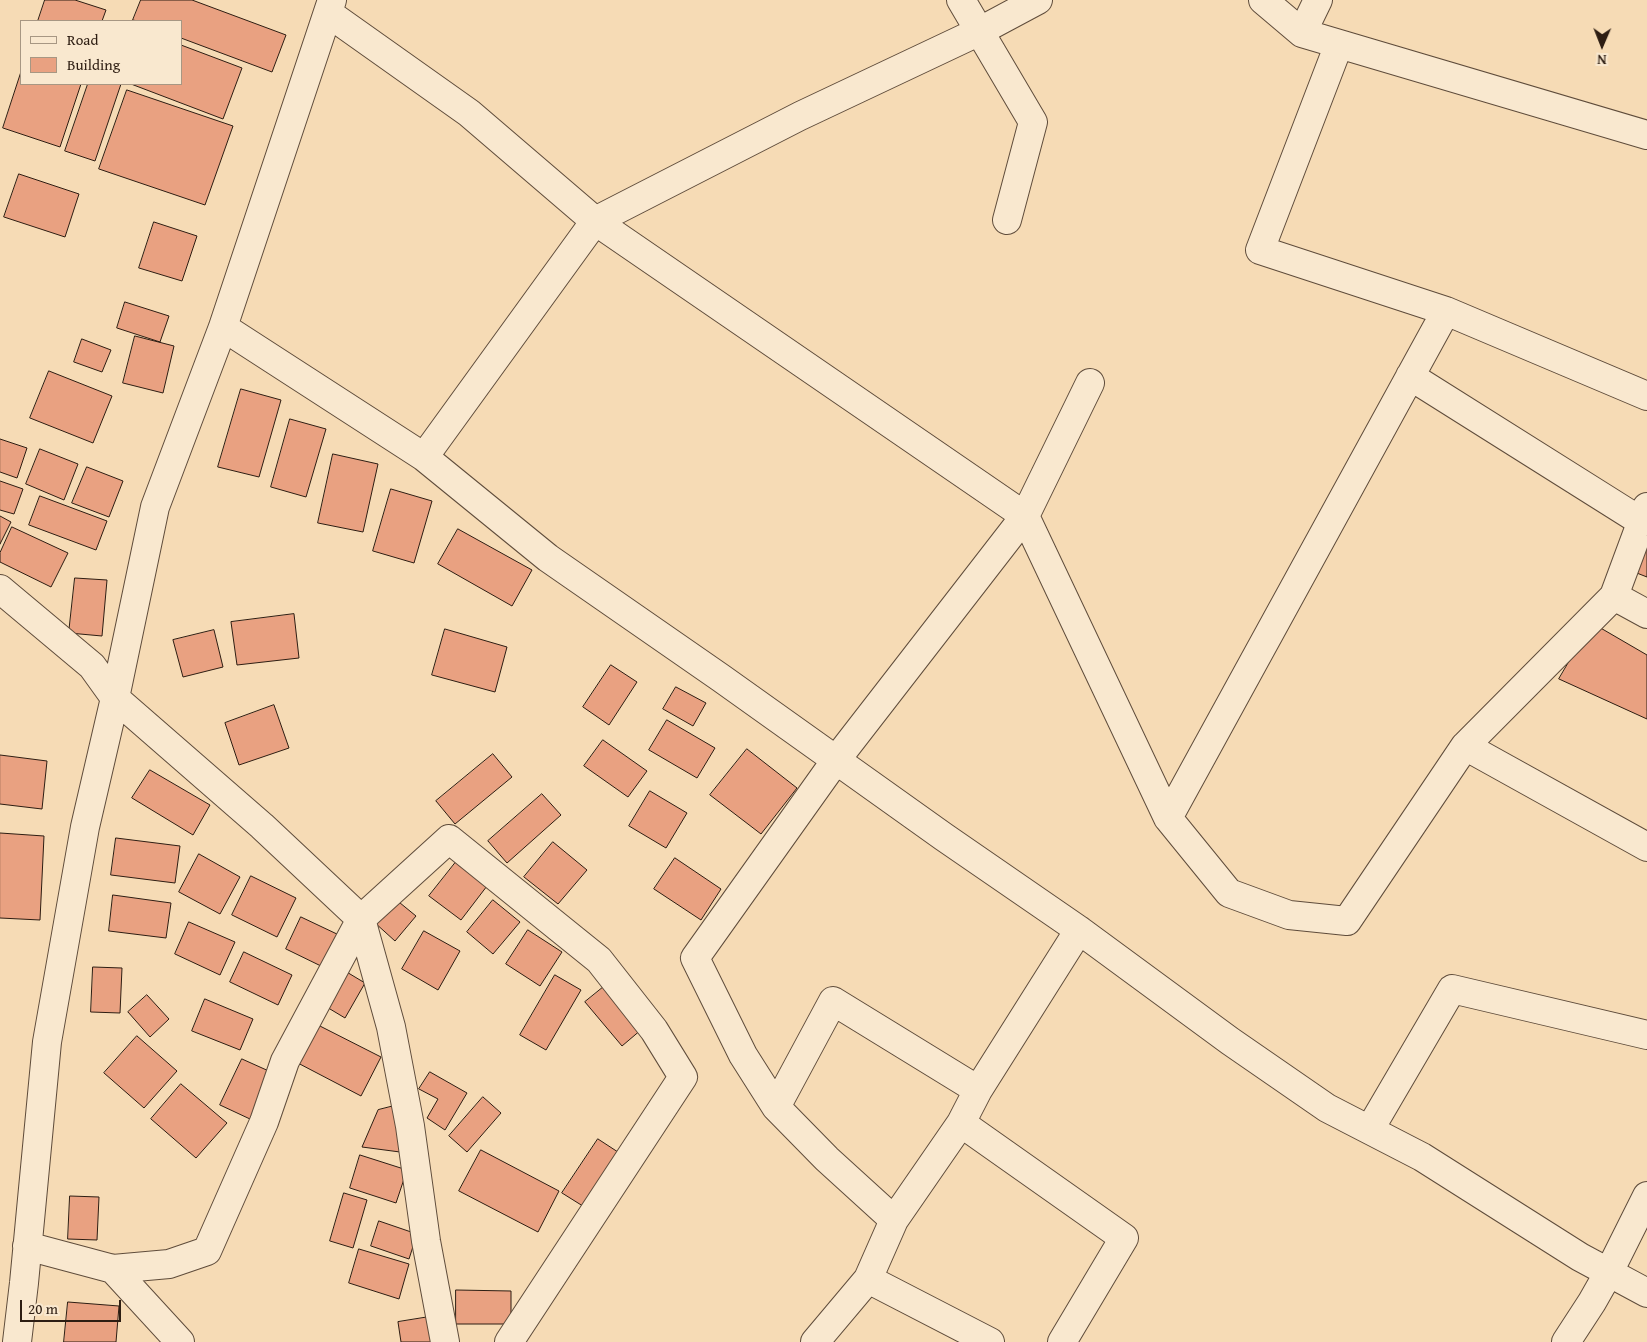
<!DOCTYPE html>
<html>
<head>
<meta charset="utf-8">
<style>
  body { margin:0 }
  #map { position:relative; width:1647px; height:1342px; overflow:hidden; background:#f6dbb5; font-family:"Gentium Book Plus",serif }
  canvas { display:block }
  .legend { position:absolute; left:20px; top:20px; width:162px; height:65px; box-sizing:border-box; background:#f9e8cf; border:1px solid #a79783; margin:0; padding:6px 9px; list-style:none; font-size:15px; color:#2d1d12 }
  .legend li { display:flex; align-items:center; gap:10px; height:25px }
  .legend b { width:25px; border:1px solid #a79783 }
  .north { position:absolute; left:1577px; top:20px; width:50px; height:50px; -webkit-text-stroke:4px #f9e8cf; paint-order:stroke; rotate:181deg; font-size:14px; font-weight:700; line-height:20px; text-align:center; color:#2d1d12 }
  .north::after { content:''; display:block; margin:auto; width:18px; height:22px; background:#2d1d12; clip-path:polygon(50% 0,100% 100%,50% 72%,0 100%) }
  .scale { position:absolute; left:20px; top:1300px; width:101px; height:22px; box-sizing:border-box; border:2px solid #2d1d12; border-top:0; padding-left:6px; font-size:15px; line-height:18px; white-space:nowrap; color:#2d1d12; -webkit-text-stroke:4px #f9e8cf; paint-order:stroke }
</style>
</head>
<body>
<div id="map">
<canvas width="1647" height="1342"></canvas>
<ul class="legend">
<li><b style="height:6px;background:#f9e8cf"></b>Road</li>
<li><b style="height:14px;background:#e9a181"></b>Building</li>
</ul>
<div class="north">N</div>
<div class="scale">20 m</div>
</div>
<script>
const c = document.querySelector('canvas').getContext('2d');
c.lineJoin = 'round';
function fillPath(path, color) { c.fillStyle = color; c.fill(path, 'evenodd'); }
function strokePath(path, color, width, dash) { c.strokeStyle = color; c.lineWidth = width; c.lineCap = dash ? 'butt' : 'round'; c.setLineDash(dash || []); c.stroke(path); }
const building = new Path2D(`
  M45,0h30l31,10 -4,11h-64z
  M141,0h51l94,35 -14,37 -91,-34v-17h-44l-4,-1z
  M181,45l61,23 -19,51 -92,-35h50z
  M21,72v12h60l-21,63 -57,-19z
  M88,84h33l-26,77 -30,-10z
  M127,90l106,36 -28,79 -106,-36z
  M19,174l60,20 -14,43 -61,-20z
  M154,222l43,14 -15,45 -43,-13z
  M125,302l44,14 -9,26 -43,-14z
  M135,336l39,10 -11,47 -40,-10z
  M82,339l29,11 -9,22 -28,-10z
  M49,371l63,25 -19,47 -63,-25z
  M241,389l40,11 -22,77 -41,-10z
  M290,419l36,10 -20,68 -35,-10z
  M0,439l27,9 -10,30 -17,-6z
  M40,449l38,15 -14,36 -38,-16z
  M333,454l45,10 -15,68 -45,-9z
  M87,467l36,14 -14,36 -37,-14z
  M0,481l23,8 -9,25 -14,-4z
  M391,489l41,12 -18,62 -41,-12z
  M40,496l67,25 -11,29 -67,-25z
  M1647,507v70l-23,-9z
  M0,516l11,6 -11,22z
  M12,527l56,26 -17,34 -51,-25v-9z
  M458,529l74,41 -20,36 -74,-42z
  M75,578l32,2 -5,56 -33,-3z
  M294,614l5,44 -62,7 -6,-43z
  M1592,623l55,32v64l-88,-40z
  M445,629l62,18 -12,45 -63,-17z
  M214,630l9,37 -40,10 -10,-37z
  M611,665l26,17 -28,43 -26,-18z
  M676,687l30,16 -13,23 -30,-17z
  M274,705l15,43 -50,17 -14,-42z
  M667,720l48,28 -18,30 -48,-28z
  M603,740l44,31 -19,26 -44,-31z
  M747,749l50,39 -36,46 -51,-39z
  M493,754l19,23 -57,47 -19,-23z
  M0,755l47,6 -5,48 -42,-5z
  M150,770l60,35 -17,30 -61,-37z
  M650,791l37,22 -21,35 -37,-22z
  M542,794l19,21 -54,48 -19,-22z
  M0,833l44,3 -4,84 -40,-2z
  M116,838l64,8 -5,37 -64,-8z
  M553,842l34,28 -29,34 -34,-27z
  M199,854l41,23 -20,37 -41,-22z
  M675,858l46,31 -20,31 -47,-31z
  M456,862l31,24 -26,34 -32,-24z
  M251,876l45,22 -19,39 -45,-22z
  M113,895l58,8 -5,35 -57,-7z
  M394,898l22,18 -21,25 -21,-19z
  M493,900l27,22 -27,32 -26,-22z
  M301,917l38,18 -16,32 -37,-18z
  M189,922l46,20 -15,33 -45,-21z
  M528,930l34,22 -22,34 -34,-22z
  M424,931l36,20 -22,39 -36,-21z
  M244,952l48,23 -14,30 -48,-23z
  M93,967l29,1 -2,45 -29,-1z
  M345,971l20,12 -20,35 -20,-12z
  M555,975l26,15 -35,60 -26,-15z
  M606,985l36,44 -20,17 -37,-44z
  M147,995l22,24 -19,18 -22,-25z
  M205,999l48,20 -13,31 -48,-19z
  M314,1023l67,34 -20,39 -67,-35z
  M137,1036l40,35 -33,37 -40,-35z
  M242,1059l29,13 -21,47 -30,-14z
  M430,1072l37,21 -22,37 -18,-12 11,-19 -19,-10z
  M181,1084l46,39 -31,35 -45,-39z
  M483,1097l18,16 -34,39 -18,-16z
  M394,1106l6,46 -38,-5 16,-37z
  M598,1139l23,15 -35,54 -24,-15z
  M481,1150l78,41 -21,41 -79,-41z
  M360,1155l47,15 -11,33 -46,-15z
  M344,1193l23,7 -14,48 -23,-7z
  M70,1196l29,1 -2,43 -29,-1z
  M379,1221l38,13 -8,25 -38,-13z
  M359,1249l50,15 -10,35 -50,-16z
  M456,1290l55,1v33h-55z
  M68,1302l51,4 -3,36h-52z
  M429,1317l4,25h-32l-3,-20z`);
fillPath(building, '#e9a181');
strokePath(building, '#2d1d12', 1);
const minor = new Path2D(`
  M961,0l72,122 -26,98
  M1263,0l39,33 345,102
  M328,13l141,100 126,108 205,-105 180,-85 58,-31
  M1302,33l16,-33
  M1339,44l-79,206 186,61 201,85
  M223,327l201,130 124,101 173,120 223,159 135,93 151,111 97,67 95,49 158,100 67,36
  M1410,376l232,146
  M424,457l171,-236 430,295 143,302 61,75 60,22 58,6 118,-175
  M1647,507l-33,89 33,18
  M0,589l92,77 23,32 147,128 99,93 30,108 19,99 16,115 19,101
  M1614,596l-149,150 182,101
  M1168,818l278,-507
  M776,1107l57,-106 145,89
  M961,1123l163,115 -62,104
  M1370,1129l82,-140 195,46
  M894,1220l-67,-61 -51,-52 -33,-52 -48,-97 141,-198 189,-244 65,-133
  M27,1246l86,23 67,73
  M113,1269l56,-5 38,-13 57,-129 21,-61 76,-142 88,-80 150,121 55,70 29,47 -174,265
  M17,1342l7,-59 23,-241 38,-215 30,-129 40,-191 68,-180 109,-327
  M815,1342l53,-63
  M990,1342l-122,-63 26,-59 67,-97 17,-33 101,-160
  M1566,1342l26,-40 17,-30 38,-76`);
strokePath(minor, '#5f4c3b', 30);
strokePath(minor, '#f9e8cf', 28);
</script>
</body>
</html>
